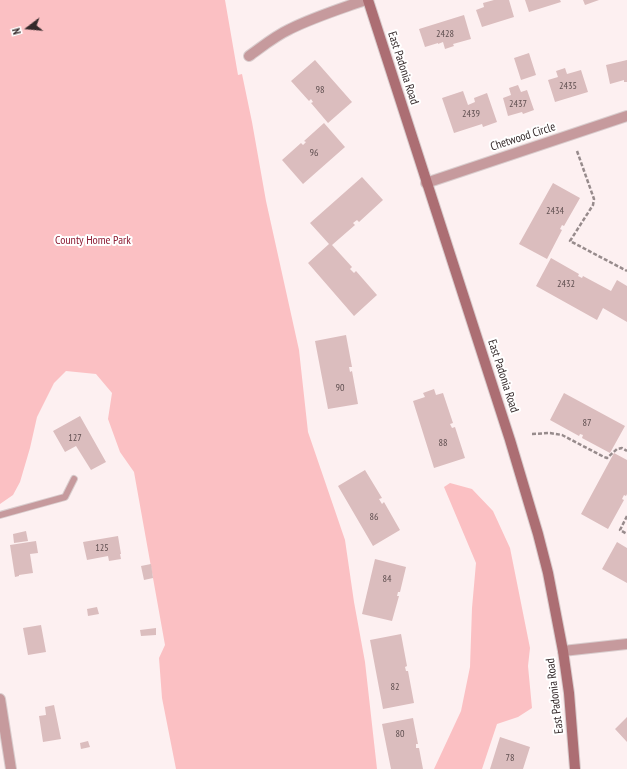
<!DOCTYPE html>
<html>
<head>
<meta charset="utf-8">
<style>
  body { margin:0 }
  #map { position:relative; width:627px; height:769px; overflow:hidden; background:#fdf0f1; font-family:"PT Sans Narrow",sans-serif }
  canvas { display:block }
  .north { position:absolute; left:8px; top:8px; width:40px; height:40px; -webkit-text-stroke:3px #fff; paint-order:stroke; rotate:254deg; font-size:11px; font-weight:700; line-height:16px; text-align:center; color:#34292a }
  .north::after { content:''; display:block; margin:auto; width:14px; height:18px; background:#34292a; clip-path:polygon(50% 0,100% 100%,50% 72%,0 100%) }
</style>
</head>
<body>
<div id="map">
<canvas width="627" height="769"></canvas>
<div class="north">N</div>
</div>
<script>
const c = document.querySelector('canvas').getContext('2d');
c.lineJoin = 'round';
function fillPath(path, color) { c.fillStyle = color; c.fill(path, 'evenodd'); }
function strokePath(path, color, width, dash) { c.strokeStyle = color; c.lineWidth = width; c.lineCap = dash ? 'butt' : 'round'; c.setLineDash(dash || []); c.stroke(path); }
function label(font, color, halo, rows, align = 'center') {
  c.font = font + ' "PT Sans Narrow",sans-serif'; c.lineWidth = 4; c.setLineDash([]); c.textBaseline = 'middle'; c.strokeStyle = halo; c.fillStyle = color; for (const [text, x, y, turn = 0] of rows) {
    c.save(); c.translate(x, y); c.rotate((+turn || 0) * Math.PI / 180); c.textAlign = isNaN(turn) ? turn : align; if (halo) c.strokeText(text, 0, 0); c.fillText(text, 0, 0); c.restore();
  }
}
fillPath(new Path2D(`
  M0,0h225l13,75 4,-1 10,48 14,79 33,149 9,82 37,108 9,62 11,60 12,107h-201l-14,-71 -3,-40 6,-13 -31,-173 -14,-20 -12,-33 4,-26 -16,-19 -30,-3 -12,12 -17,34 -7,31 -10,34 -7,13 -13,9z
  M450,483l22,6 21,22 17,37 20,100 -2,18 4,42 -14,9 -21,7 -15,45h-48l27,-58 9,-44 2,-59 4,-45 -32,-76z`), '#fbc0c3');
fillPath(new Path2D(`
  M494,0h15l5,17 -32,10 -6,-17 8,-3 -1,-4z
  M525,0h35l1,2 -32,10z
  M583,0h16l-14,5z
  M464,15l7,24 -18,5 1,2 -9,3 -2,-7 -5,2v-1l-13,4 -6,-18z
  M529,53l7,22 -15,5 -7,-22z
  M315,60l37,42 -24,21 -17,-20 2,-1 -2,-3 -2,2 -18,-20z
  M627,60v22h-3v-2l-14,4 -4,-19z
  M565,68l2,6 14,-4 7,22 -33,10 -7,-22 10,-3 -2,-6z
  M518,85l3,7 6,-2 7,20 -11,4 -1,-2 -14,4 -5,-18 8,-3 -2,-7z
  M463,91l5,14 7,-3 -1,-4 13,-5 10,29 -14,5 -1,-3 -28,9 -12,-35z
  M324,123l21,24 -42,37 -21,-24 19,-17 2,2 3,-3 -2,-1z
  M362,177l21,23 -24,22 -2,-2 -4,3 2,2 -23,20 20,22 -2,2 4,4 2,-2 21,24 -23,21 -46,-53 21,-19 -19,-21z
  M553,183l27,15 -16,28 -2,-1 -2,4 2,1 -15,29 -28,-15z
  M551,258l28,16 -1,2 4,2 1,-2 28,15 6,-11 10,6v36l-24,-14 -6,12 -61,-34z
  M346,335l6,32h-3l1,5 2,-1 6,33 -30,5 -13,-68z
  M434,389l2,6 7,-2 10,30 -3,1 2,4 3,-1 10,31 -31,10 -21,-67 12,-4 -2,-4z
  M564,393l61,33 -15,27 -28,-15 1,-3 -3,-1 -1,2 -29,-16z
  M80,416l26,46 -15,8 -15,-24 -11,6 -12,-21z
  M614,453l13,7v34l-1,2 -2,-1 -2,4 2,1 -16,29 -27,-15z
  M365,470l17,28 -3,1 3,5 2,-2 16,28 -27,16 -35,-60z
  M26,531l2,10 -14,2 -1,-9z
  M118,536l3,18h-1l1,5 -12,2 -1,-5 -21,4 -4,-18z
  M36,541l2,12 -8,1 3,19 -14,2v1l-4,1 -5,-32z
  M617,542l10,6v35l-25,-14z
  M375,559l31,8 -6,25h-2l-1,4h2l-7,25 -30,-7z
  M151,564l2,14 -9,2 -3,-14z
  M97,607l2,7 -11,2 -1,-7z
  M41,625l5,27 -18,3 -5,-27z
  M156,628v7l-15,1 -1,-6z
  M401,634l6,32 -2,1 1,4h2l6,32 -31,6 -13,-69z
  M54,705l7,34 -18,3 -4,-26 7,-1 -1,-8z
  M627,717v25l-12,-13z
  M413,718l5,26h-2v4h3l4,21h-32l-9,-45z
  M500,737l30,10 -7,22h-33z
  M88,741l2,6 -9,2 -1,-6z`), '#dbbdbe');
const lane = new Path2D(`
  M0,515l65,-18 9,-18`);
const street = new Path2D(`
  M249,56c14,-10 26,-20 41,-27 24,-12 50,-20 75,-29
  M426,183l201,-67
  M563,651l64,-7
  M0,699l11,70`);
const secondary = new Path2D(`
  M368,0l142,440 28,94 10,39 15,78 6,42 6,76`);
strokePath(lane, '#d9cccd', 8);
strokePath(street, '#d9cccd', 12);
strokePath(secondary, '#d9cccd', 12);
strokePath(new Path2D(`
  M577,151l17,48 -1,6 -23,36 57,30
  M532,434l18,-1 12,2 42,22 3,1 10,-9 5,-1 5,3
  M627,516l-7,14 7,4`), '#978b8c', 2.5, [4, 2]);
strokePath(lane, '#c69a9d', 6);
strokePath(street, '#c69a9d', 10);
strokePath(secondary, '#ac6e73', 10);
label('10px', '#5e4e4f', null, [
  ["2428",445,34],
  ["2435",568,86],
  ["98",320,90],
  ["2437",518,104],
  ["2439",471,114],
  ["96",314,153],
  ["2434",555,211],
  ["2432",566,284],
  ["90",340,388],
  ["87",587,423],
  ["127",75,438],
  ["88",443,443],
  ["86",374,517],
  ["125",102,548],
  ["84",387,579],
  ["82",395,687],
  ["80",400,734],
  ["78",510,758]
]);
label('12px', '#34292a', '#fff', [
  ["East Padonia Road",403,68,72],
  ["Chetwood Circle",523,137,-18],
  ["East Padonia Road",503,376,72],
  ["East Padonia Road",555,696,-97]
]);
label('12px', '#8e1e35', '#fff', [
  ["County Home Park",93,241]
]);
</script>
</body>
</html>
